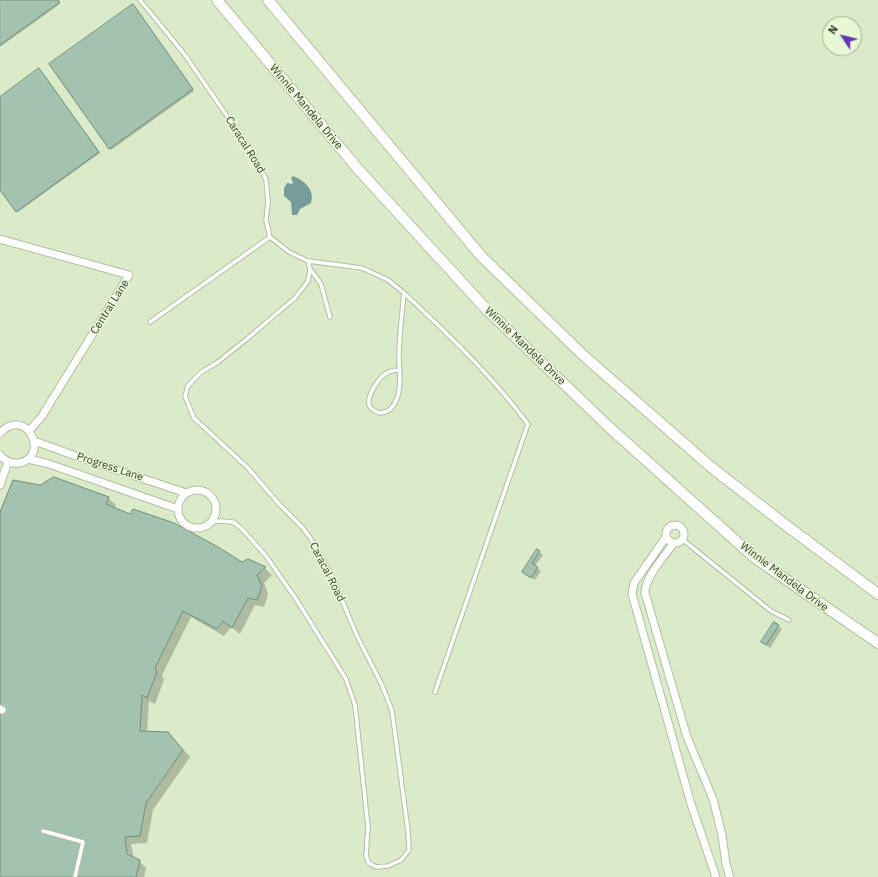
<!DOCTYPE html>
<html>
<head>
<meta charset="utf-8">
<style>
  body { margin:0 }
  #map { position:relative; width:878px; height:877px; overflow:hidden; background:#dbeac8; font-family:"IBM Plex Sans",sans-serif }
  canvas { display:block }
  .north { position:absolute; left:822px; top:16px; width:40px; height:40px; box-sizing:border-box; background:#e9f7d5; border:1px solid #a1ac92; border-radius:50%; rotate:305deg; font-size:11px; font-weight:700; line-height:16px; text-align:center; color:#363c2e }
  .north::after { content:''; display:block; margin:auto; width:14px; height:18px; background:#6439b0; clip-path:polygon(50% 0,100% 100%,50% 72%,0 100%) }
</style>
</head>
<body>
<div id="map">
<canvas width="878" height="877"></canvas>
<div class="north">N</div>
</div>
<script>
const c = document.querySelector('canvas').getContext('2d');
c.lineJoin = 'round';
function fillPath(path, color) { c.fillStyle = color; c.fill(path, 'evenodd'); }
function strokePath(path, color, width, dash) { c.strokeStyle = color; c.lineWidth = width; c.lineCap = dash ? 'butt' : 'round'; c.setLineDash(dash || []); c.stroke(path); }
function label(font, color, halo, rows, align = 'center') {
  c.font = font + ' "IBM Plex Sans",sans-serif'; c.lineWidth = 3; c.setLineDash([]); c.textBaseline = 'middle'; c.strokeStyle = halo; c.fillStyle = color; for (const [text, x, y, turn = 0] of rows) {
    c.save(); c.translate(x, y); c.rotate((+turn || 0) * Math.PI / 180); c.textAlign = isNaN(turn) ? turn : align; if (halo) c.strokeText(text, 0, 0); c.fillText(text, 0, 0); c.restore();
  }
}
fillPath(new Path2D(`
  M293,176c12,5 22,14 18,27l-11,6 -3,6h-5l-1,-13 -7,-6v-8l3,-5 5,1 1,-1 -2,-5z`), '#769c9b');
fillPath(new Path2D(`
  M0,0h58l2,4 -60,43z
  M134,6l60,85 -83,59 -61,-86z
  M40,71l60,82 -82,59 -18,-24v-90z
  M54,478l54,20 8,7 -2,4 127,54 7,-3 17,8 7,7 -8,8 4,11 -4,13 -9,-2 -15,29 -9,-7 -7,9 -33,-19 -29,58 2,5 -9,24 -6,-3 -2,31 28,8 15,17 -37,53 -6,33 -16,1 3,14 5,3 7,7 -2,9h-144v-362l41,-29z
  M540,552l3,3 -8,11 6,5 -6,9 -12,-9z
  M774,623l8,6 -12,19 -8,-6z`), '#0003');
const building = new Path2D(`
  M0,0h58l2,2 -60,43z
  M133,4l60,85 -84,60 -60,-85z
  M39,68l60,84 -83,60 -16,-22v-93z
  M54,477l55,20 -3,7 24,10 3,-5 41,14 44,24 24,15 6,-3 18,8 -9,8 5,11 -5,14 -9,-2 -16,30 -9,-7 -6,8 -34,-18 -28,57 2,4 -10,26 -5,-3 -2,36 28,1 15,18 -37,53 -6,33 -15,1 2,17 13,6 -4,17h-136v-365l13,-32 27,5z
  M537,549l3,2 -8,12 6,4 -7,11 -9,-6z
  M774,622l5,3 -13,20 -5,-3z`);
fillPath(building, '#a3c2b0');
strokePath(building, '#6d8e7b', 1);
const lane = new Path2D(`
  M140,0l45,55 68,99 13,26 2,22 -2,18 4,17 19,15 19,9 2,8 -2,12 -13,17 -47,40 -30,24 -18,11 -12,13 -3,10 9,22 54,50 32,37 22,22 9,12 21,37 25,60 25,49 10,26 16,120 1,19 -8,10 -13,6 -12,1 -7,-4 -3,-7 2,-29 -13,-122 -9,-26 -50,-80 -30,-43 -24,-27 -9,-7 -12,-1 -9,1
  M308,261l54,7 26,12 16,13c-2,21 -5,43 -5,65 0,15 4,34 -6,48 -3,5 -7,6 -13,7 -4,-1 -10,-4 -11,-9 -2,-8 9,-25 16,-30 4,-3 10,-4 15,-4
  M310,269l11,15 9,33
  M404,293c44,41 88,83 124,131l-93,268
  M150,322l120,-85
  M682,539l89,72 18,9
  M43,831l40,11 -8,35`);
const street = new Path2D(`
  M0,239l129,36 -87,141 -13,15
  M0,433c27,-28 51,24 19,30 -8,1 -14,-2 -19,-8
  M34,441l39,14 113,38
  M28,459l21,5 129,45
  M0,485l8,-23
  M178 509a19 19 0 1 1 38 0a19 19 0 1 1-38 0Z
  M666 534a9 9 0 1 1 18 0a9 9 0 1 1-18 0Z
  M666,537l-32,46 -2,11 59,210 25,73
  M674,543c-9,12 -30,36 -29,50l42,144 26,62 9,36 4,29 4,13
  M0,709l2,1`);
const secondary = new Path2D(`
  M217,0l141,169 129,141 123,118 145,130 123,85
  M268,0l213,256 103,100 127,111 72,56 95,71`);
strokePath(lane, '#b1bf9f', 5.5);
strokePath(street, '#b1bf9f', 9);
strokePath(secondary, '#b1bf9f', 12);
strokePath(lane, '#fff', 3.5);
strokePath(street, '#fff', 7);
strokePath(secondary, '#fff', 10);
label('11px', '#363c2e', '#e9f7d5', [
  ["Winnie Mandela Drive",306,107,50],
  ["Caracal Road",245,145,58],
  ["Central Lane",110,307,-58],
  ["Winnie Mandela Drive",525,346,44],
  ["Progress Lane",110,467,18],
  ["Caracal Road",327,572,63],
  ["Winnie Mandela Drive",784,577,37]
]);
</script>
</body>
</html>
